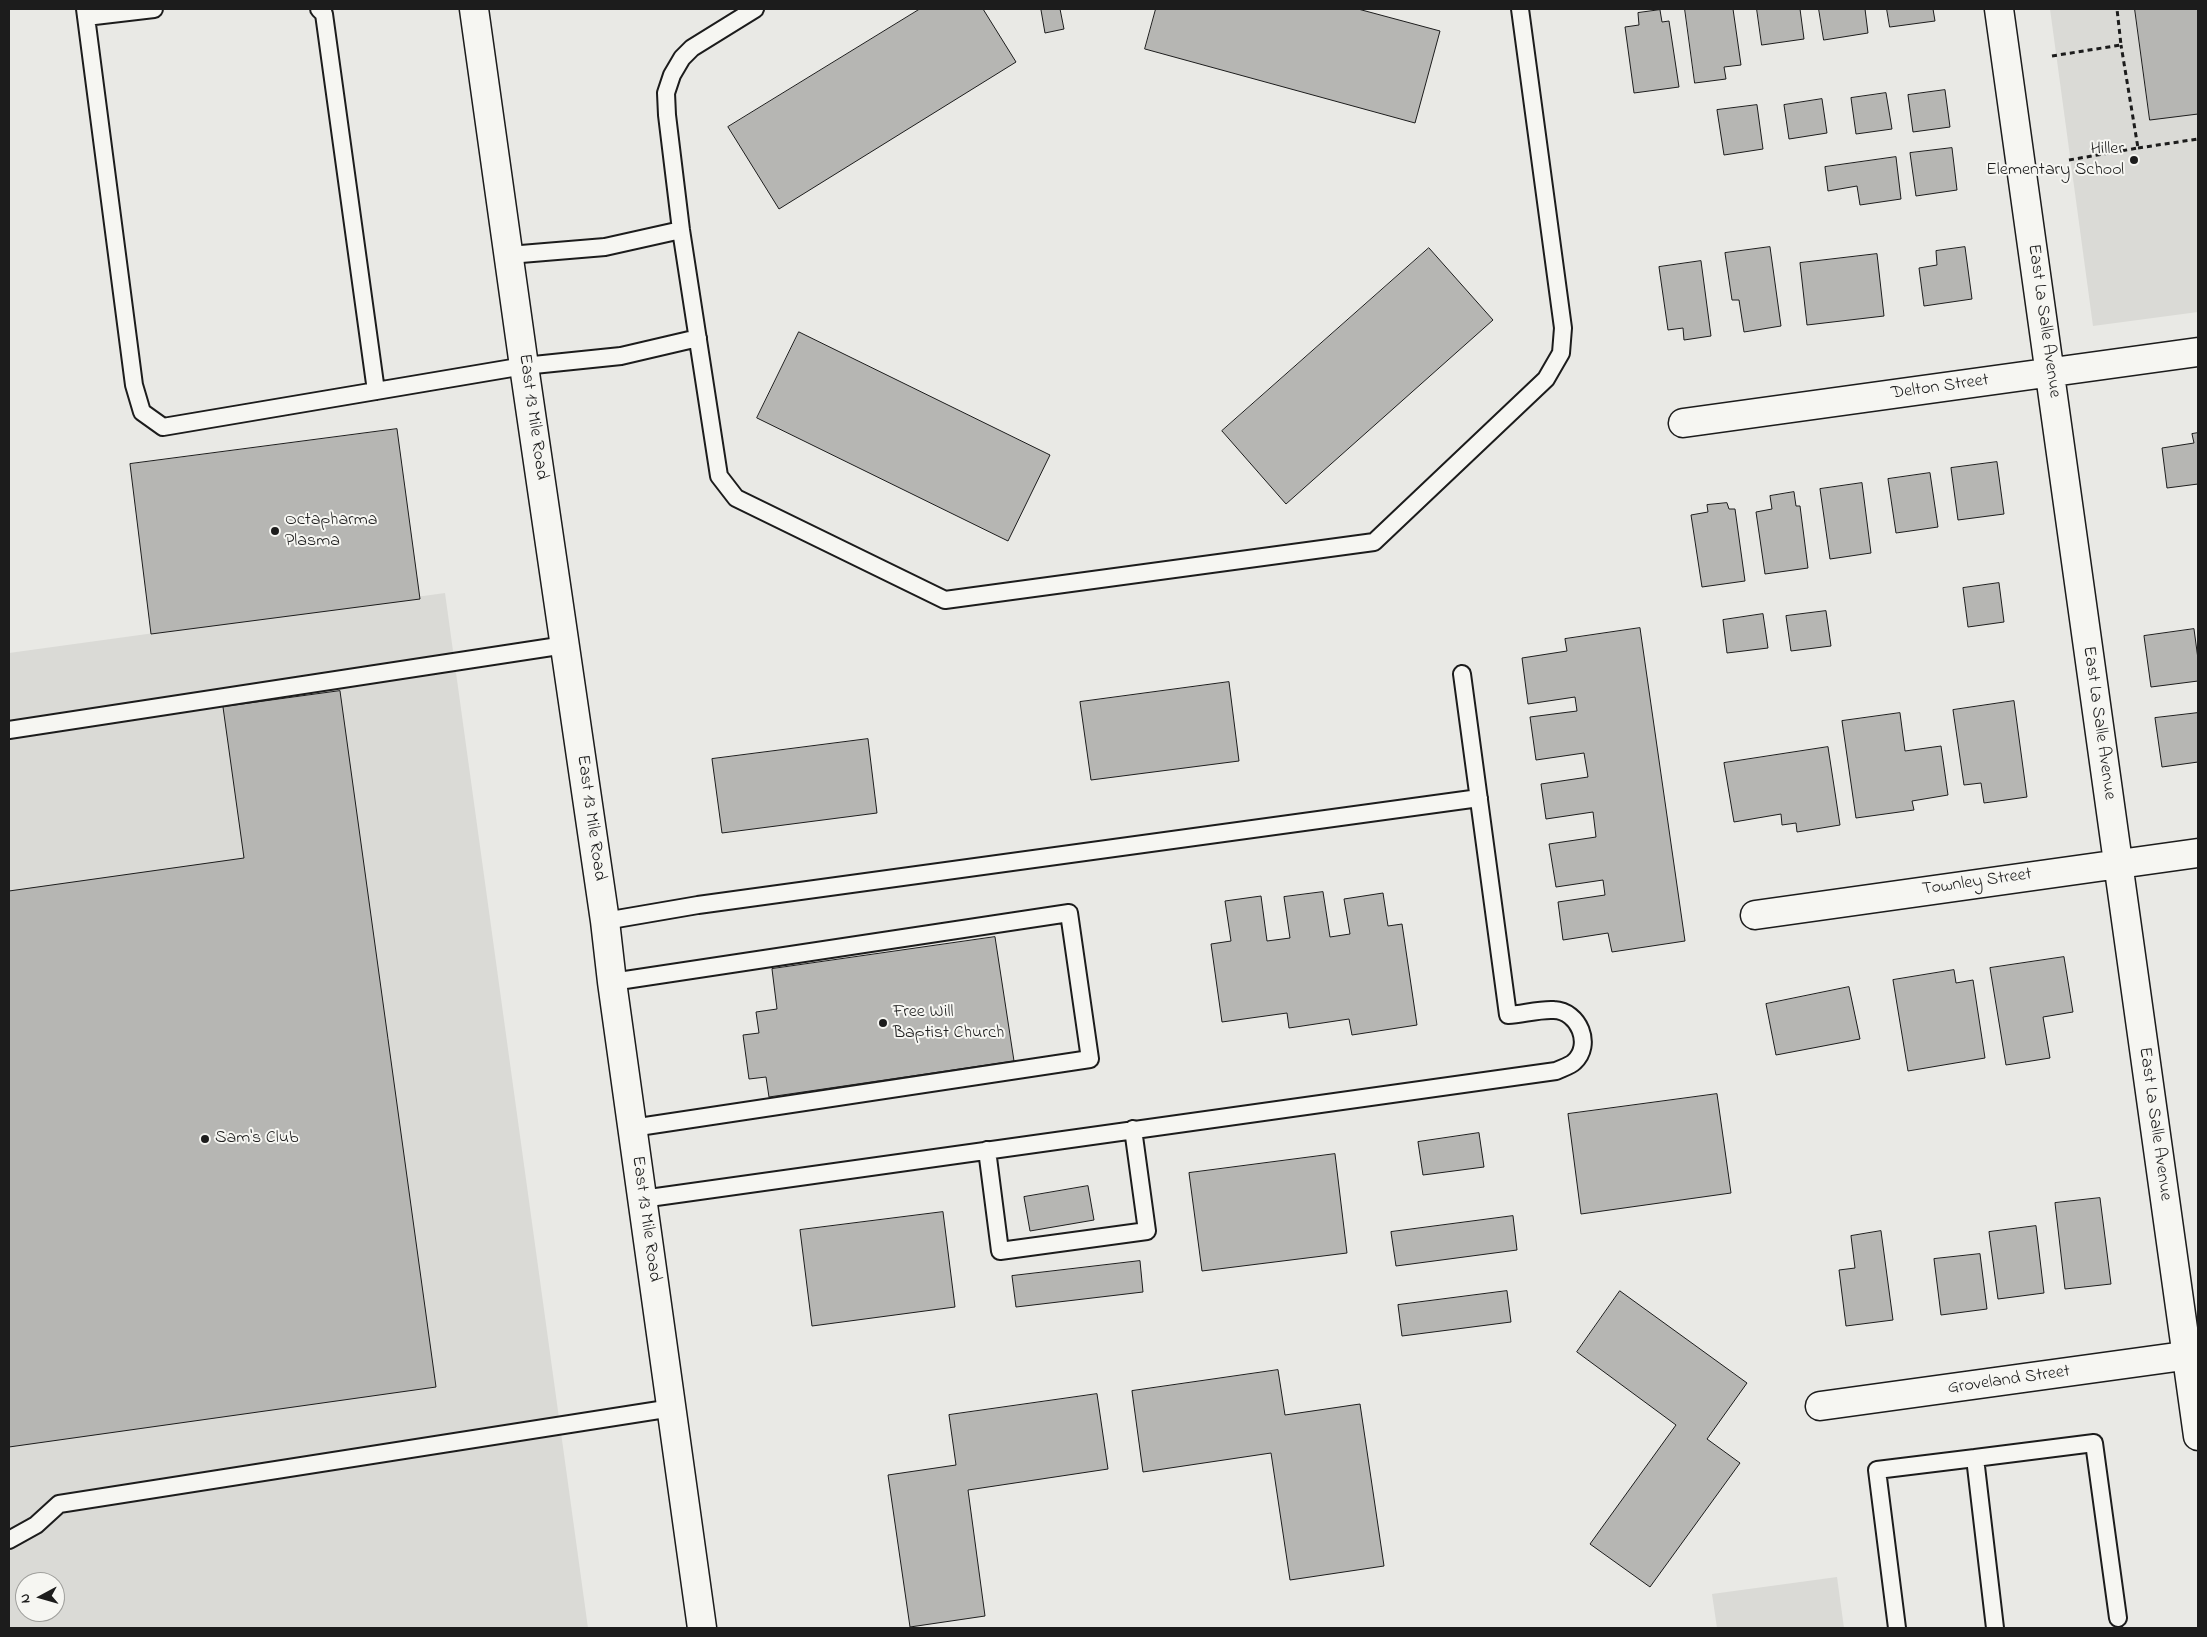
<!DOCTYPE html>
<html>
<head>
<meta charset="utf-8">
<style>
  body { margin:0 }
  #map { position:relative; width:2207px; height:1637px; overflow:hidden; background:#e9e9e5; font-family:"Indie Flower",sans-serif }
  canvas { display:block }
  .frame { position:absolute; inset:0; border:10px solid #1c1c1c; pointer-events:none }
  .north { position:absolute; left:15px; top:1572px; width:50px; height:50px; box-sizing:border-box; background:#f6f6f2; border:1px solid #9f9f9c; border-radius:50%; rotate:264deg; font-size:14px; font-weight:700; line-height:20px; text-align:center; color:#1c1c1c }
  .north::after { content:''; display:block; margin:auto; width:18px; height:22px; background:#1c1c1c; clip-path:polygon(50% 0,100% 100%,50% 72%,0 100%) }
</style>
</head>
<body>
<div id="map">
<canvas width="2207" height="1637"></canvas>
<div class="frame"></div>
<div class="north">N</div>
</div>
<script>
const c = document.querySelector('canvas').getContext('2d');
c.lineJoin = 'round';
function fillPath(path, color) { c.fillStyle = color; c.fill(path, 'evenodd'); }
function strokePath(path, color, width, dash) { c.strokeStyle = color; c.lineWidth = width; c.lineCap = dash ? 'butt' : 'round'; c.setLineDash(dash || []); c.stroke(path); }
function label(font, color, halo, rows, align = 'center') {
  c.font = font + ' "Indie Flower",sans-serif'; c.lineWidth = 4; c.setLineDash([]); c.textBaseline = 'middle'; c.strokeStyle = halo; c.fillStyle = color; for (const [text, x, y, turn = 0] of rows) {
    c.save(); c.translate(x, y); c.rotate((+turn || 0) * Math.PI / 180); c.textAlign = isNaN(turn) ? turn : align; if (halo) c.strokeText(text, 0, 0); c.fillText(text, 0, 0); c.restore();
  }
}
fillPath(new Path2D(`
  M2050,9h148v303l-105,14z
  M445,593l143,1035h-579v-975zM25,1582h30v30h-30z
  M1837,1577l7,51h-127l-5,-34z`), '#dadad6');
const building = new Path2D(`
  M920,9h63l33,53 -237,147 -51,-82z
  M1046,9h14l4,20 -19,4 -4,-23z
  M1156,9h202l82,22 -25,92 -270,-74z
  M1685,9h48l8,56 -17,2 2,12 -31,4z
  M1757,9h43l4,30 -42,6z
  M1819,9h46l3,24 -44,7z
  M1887,9h46l2,12 -45,6z
  M2135,9h63v105l-48,6z
  M1660,10l2,12 7,-1 10,66 -45,6 -9,-66 14,-2 -1,-12z
  M1945,90l5,37 -37,5 -5,-37z
  M1886,93l6,36 -36,5 -5,-36z
  M1822,99l5,34 -38,6 -5,-34z
  M1757,105l6,44 -39,6 -7,-45z
  M1952,148l5,42 -41,6 -6,-43z
  M1896,157l5,42 -41,6 -3,-19 -29,5 -3,-24z
  M1770,247l11,79 -37,6 -5,-32h-7l-7,-47z
  M1965,247l7,52 -48,7 -5,-38 18,-3 -1,-14z
  M1429,248l64,72 -207,184 -64,-73z
  M1877,254l7,62 -77,9 -7,-62z
  M1701,261l10,75 -27,4 -1,-12 -15,2 -9,-63z
  M799,332l251,123 -42,86 -251,-123z
  M397,429l23,170 -269,35 -21,-170z
  M2198,433v51l-31,4 -5,-40 32,-5 -2,-9z
  M1997,462l7,52 -46,6 -7,-52z
  M1930,473l8,54 -42,6 -8,-54z
  M1862,483l9,70 -41,6 -10,-70z
  M1794,492l2,14h4l8,62 -43,6 -9,-62 16,-3 -2,-13z
  M1727,503l2,6h6l10,72 -43,6 -11,-72 17,-3 -1,-7z
  M1999,583l5,39 -36,5 -5,-39z
  M1826,611l5,35 -40,5 -5,-35z
  M1763,614l5,34 -41,5 -4,-33z
  M1640,628l45,313 -73,11 -4,-19 -45,7 -5,-38 47,-7 -2,-15 -47,7 -7,-43 47,-7 -3,-25 -47,7 -5,-35 47,-7 -4,-24 -48,7 -6,-43 47,-6 -2,-14 -47,7 -6,-46 45,-7 -2,-12z
  M2194,629l4,30v22l-47,6 -7,-51z
  M1229,682l10,79 -148,19 -11,-78z
  M340,691l96,696 -427,60v-556l235,-33 -21,-151z
  M2014,701l13,96 -43,6 -3,-20 -17,2 -11,-75z
  M1900,713l5,38 36,-5 7,49 -36,6 2,9 -58,8 -14,-97z
  M2198,713v49l-36,5 -7,-49z
  M868,739l9,74 -155,20 -10,-74z
  M1828,747l12,78 -43,7 -1,-9 -14,2 -1,-11 -47,8 -10,-59z
  M1323,892l7,45 20,-3 -6,-35 39,-6 5,33 14,-2 15,101 -65,10 -3,-16 -60,9 -2,-15 -65,9 -11,-78 20,-3 -6,-40 36,-5 6,45 23,-3 -6,-41z
  M995,937l19,124 -245,36 -3,-20 -17,2 -6,-44 16,-2 -3,-21 21,-3 -5,-40z
  M2064,957l9,55 -30,5 7,41 -44,7 -16,-97z
  M1954,970l2,13 17,-3 12,78 -77,13 -15,-91z
  M1849,987l11,52 -84,16 -10,-51z
  M1717,1094l14,99 -150,21 -13,-100z
  M1479,1133l5,34 -61,8 -5,-33z
  M1335,1154l12,99 -145,18 -13,-98z
  M1088,1186l6,34 -64,11 -6,-34z
  M2100,1198l11,86 -46,5 -10,-86z
  M943,1212l12,95 -143,19 -12,-96z
  M1513,1216l4,34 -121,16 -5,-34z
  M2036,1226l8,67 -46,6 -9,-67z
  M1881,1231l12,89 -47,6 -7,-56 16,-2 -4,-32z
  M1980,1254l7,55 -46,6 -7,-56z
  M1140,1261l3,31 -127,15 -4,-31z
  M1507,1291l4,31 -109,14 -4,-31z
  M1620,1291l127,92 -40,56 33,24 -90,124 -60,-43 86,-119 -99,-73z
  M1278,1370l7,45 75,-11 24,162 -94,14 -19,-127 -128,19 -11,-81z
  M1097,1394l11,75 -140,21 17,126 -75,11 -22,-152 68,-10 -7,-50z`);
fillPath(building, '#b6b6b3');
strokePath(building, '#1c1c1c', 1);
const lane = new Path2D(`
  M85,9l49,376 8,27 21,15 361,-61 97,-10 77,-18
  M319,9l5,5 52,377
  M755,9l-63,39 -10,10 -10,17 -6,18 1,22 14,115 38,246 17,22 209,102 429,-58 172,-163 15,-26 2,-25 -43,-319
  M86,17l68,-8
  M509,255l96,-8 76,-17
  M9,730l556,-85
  M605,921l93,-16 781,-107
  M612,982l457,-69 21,146 -458,69
  M987,1150l13,101 147,-20 -14,-102
  M642,1199l914,-128c6,-3 14,-5 18,-9 19,-17 5,-51 -20,-52 -14,-1 -31,4 -46,5l-46,-341
  M9,1540l27,-15 23,-21 613,-96
  M1897,1628l-20,-158 98,-12
  M1995,1628l-20,-170 119,-15 24,175`);
const street = new Path2D(`
  M1999,9l199,1427
  M1683,423l515,-71
  M1755,915l443,-62
  M1820,1406l378,-52`);
const secondary = new Path2D(`
  M474,9l50,357 81,555 7,61 90,646`);
strokePath(lane, '#1c1c1c', 20);
strokePath(street, '#1c1c1c', 31);
strokePath(secondary, '#1c1c1c', 31);
strokePath(new Path2D(`
  M2052,56l69,-11 -4,-36
  M2138,148l60,-9
  M2069,160l69,-12 -17,-103`), '#1c1c1c', 3, [5, 4]);
strokePath(lane, '#f6f6f2', 16);
strokePath(street, '#f6f6f2', 28);
strokePath(secondary, '#f6f6f2', 28);
for (const [x, y, r, color] of [
  [2134,160,5,"#1c1c1c"],
  [275,531,5,"#1c1c1c"],
  [883,1023,5,"#1c1c1c"],
  [205,1139,5,"#1c1c1c"]
]) { const dot = new Path2D(); dot.arc(x, y, r, 0, 2 * Math.PI); c.fillStyle = color; c.fill(dot); strokePath(dot, '#f6f6f2', 2); }
label('18px', '#1c1c1c', '#f6f6f2', [
  ["Hiller",2124,150,"right"],
  ["Elementary School",2124,171,"right"],
  ["Octapharma",285,521],
  ["Plasma",285,542],
  ["Free Will",893,1013],
  ["Baptist Church",893,1034],
  ["Sam's Club",215,1139]
], 'left');
label('18px', '#1c1c1c', '#f6f6f2', [
  ["East La Salle Avenue",2043,321,82],
  ["Delton Street",1940,388,-8],
  ["East 13 Mile Road",532,417,82],
  ["East La Salle Avenue",2098,723,82],
  ["East 13 Mile Road",590,818,82],
  ["Townley Street",1977,883,-8],
  ["East La Salle Avenue",2154,1124,82],
  ["East 13 Mile Road",645,1219,82],
  ["Groveland Street",2009,1381,-8]
]);
</script>
</body>
</html>
